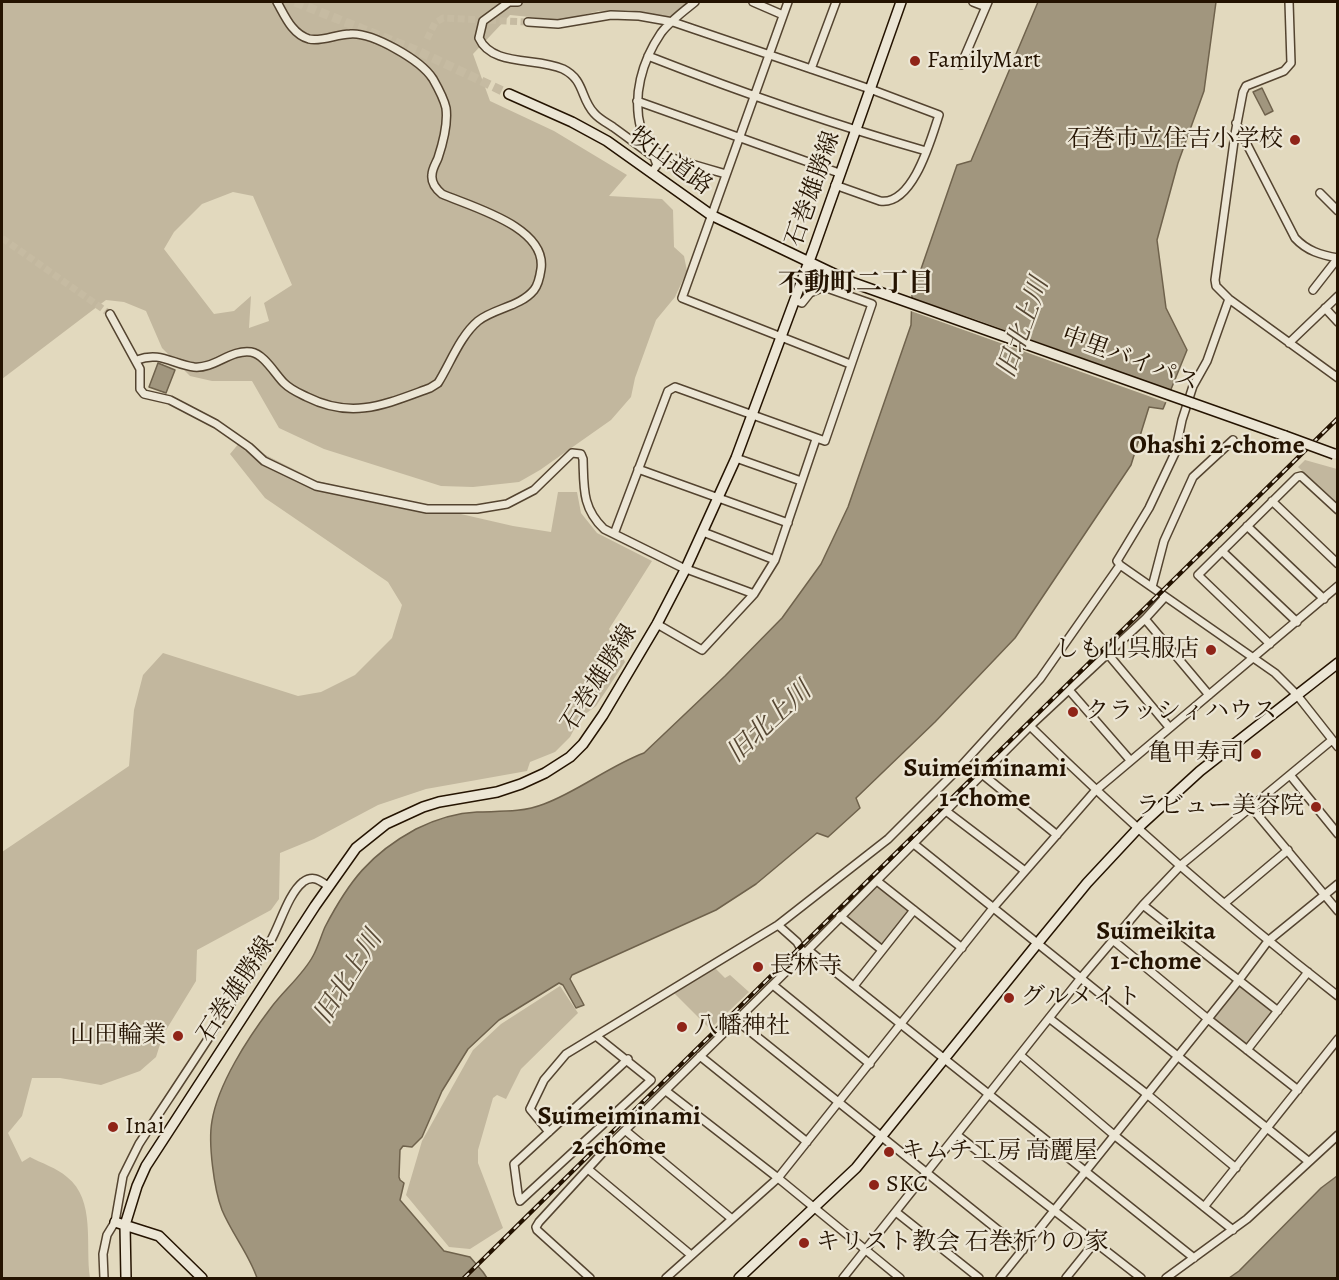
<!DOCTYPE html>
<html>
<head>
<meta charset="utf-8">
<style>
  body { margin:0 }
  #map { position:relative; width:1339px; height:1280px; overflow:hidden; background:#e2d9be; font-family:Alegreya,serif }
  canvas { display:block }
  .frame { position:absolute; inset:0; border:3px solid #241301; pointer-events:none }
</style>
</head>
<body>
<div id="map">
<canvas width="1339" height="1280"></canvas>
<div class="frame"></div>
</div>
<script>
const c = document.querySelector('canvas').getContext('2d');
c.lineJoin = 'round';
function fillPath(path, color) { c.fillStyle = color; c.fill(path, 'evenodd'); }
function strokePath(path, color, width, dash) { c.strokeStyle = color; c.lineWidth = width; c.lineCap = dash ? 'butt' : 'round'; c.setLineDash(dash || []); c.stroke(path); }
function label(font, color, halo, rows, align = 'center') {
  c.font = font + ' Alegreya,"Noto Serif JP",serif'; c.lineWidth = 4.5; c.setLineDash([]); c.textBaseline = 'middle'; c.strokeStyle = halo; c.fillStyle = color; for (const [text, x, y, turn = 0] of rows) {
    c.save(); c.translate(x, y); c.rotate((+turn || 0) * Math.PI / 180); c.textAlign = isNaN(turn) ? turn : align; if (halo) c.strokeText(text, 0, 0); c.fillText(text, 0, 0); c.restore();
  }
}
fillPath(new Path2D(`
  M2,2h685l-16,15 -42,-7 -30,1 -38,9 -51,-5 -37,39 17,47 64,30 73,44 -18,21 53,3 11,11 1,37 10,9 3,15 -12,26 -19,23 -21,58 -4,19 -20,23 -71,50 -21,12 -46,5 -32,-1 -117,-37 -45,-21 -27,-47h-40l-22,-5 -28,-28 -16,-37 -22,-9 -18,-2 -104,79zM233,192l20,4 39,89 -28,18 5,18 -20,7 2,-32 -17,15 -20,3 -50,-65 10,-17 28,-28z
  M240,442l77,39 196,45 38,6 7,-40h19l4,21 16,20 55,28 -43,68 16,33 -29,44 -16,12 -10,19 -15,15 -25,10 -3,9 -101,18 -48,16 -64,34 -34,14 -1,46 -8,11 -74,40 -1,31 -33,54 -7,22 -16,14 -39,14 -41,-7h-28l-10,38 -14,17 14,29 8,-5c11,6 27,11 37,20 29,23 18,68 23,101h-88v-426l127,-86 5,-56 9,-35 20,-22 135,43 23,-4 34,-17 37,-37 10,-33 -14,-23 -123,-84 -35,-44z
  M1305,460l32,9v35l-39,-37z
  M877,884l34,28 -29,34 -37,-29z
  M714,967l11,11 5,-3 19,17 -39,37 -38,-38z
  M560,986l18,27 -57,56 -15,30 -9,-4 -4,3 -15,52v13l25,65 -33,21 -21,-2 -43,-52 16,-54 51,-91 28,-26z
  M1242,986l32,25 -26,36 -32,-25 -2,-5 25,-30z`), '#c2b79e');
const water = new Path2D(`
  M1038,2h178l-12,89 -26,72 -21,77 9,68 21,42 -24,59 -14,-2 -18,58 -116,173 -80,84 -79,76 4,10 -32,29 -11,-4 -61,51 -40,26 -144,65 -2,4 14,26 -8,3 -13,-23 -4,-2 -60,37 -31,29 -26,42 -20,46 -10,10 -9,-1 -3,4 -1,27 1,3 4,3 -4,17 44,51 26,6 13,15 4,6h-230c-8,-24 -25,-44 -35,-68 -8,-21 -14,-67 -10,-89 6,-37 36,-83 58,-112 13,-18 33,-34 43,-53 5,-9 8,-20 12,-29 24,-46 45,-73 91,-98 18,-9 40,-16 61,-17 22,-1 44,1 67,-8 35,-13 65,-38 100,-51l81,-77 57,-58 39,-54 27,-57 63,-182 1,-30 45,-130 14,-4z
  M1262,88l11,23 -8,4 -12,-23z
  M158,363l17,7 -9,23 -17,-6z
  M1337,1176v102h-108l10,-7 82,-83z`);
fillPath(water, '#a1967e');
strokePath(water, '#6f624c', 1.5);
fillPath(new Path2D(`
  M909,297l68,23 196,71 -5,12 -260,-93z`), '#e2d9be');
strokePath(new Path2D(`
  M427,39l8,-16 8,-5 85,4
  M2,238l108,76`), '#c6bba2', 7, [7, 3.5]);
strokePath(new Path2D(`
  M295,2l123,49 91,43`), '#c6bba2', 9, [9, 4.5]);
const street = new Path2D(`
  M518,2h-9l-26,19 -4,17c13,29 58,19 84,31 22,11 17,29 31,44 5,6 13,10 19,14 14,10 27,20 41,30l3,8 -6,8
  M695,2c-11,9 -25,19 -34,31 -19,28 -29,63 -20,96 2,8 4,15 11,20 8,7 60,21 74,25
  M753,2l30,13
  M788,2l-106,296 168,66
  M973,2l13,5
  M1289,2l2,61 -7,8 -38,15 -3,6 -8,42 -20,146 1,6 13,13 109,79
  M528,22l30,2 53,-9 28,1 34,6 197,67 69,26c-8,24 -26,91 -59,86l-45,-16
  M648,56c92,36 183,68 278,95
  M961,65l27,-63
  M811,69l25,-67
  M637,101l202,72
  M1236,123l59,115c12,13 26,17 43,20l-25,32
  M1320,193l18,18
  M1325,308l13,14
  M110,314l30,55v20l4,5 26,6 46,24 33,23 15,14 52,25 111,23h50l30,-5 27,-14 38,-37 9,1 2,5c1,29 -1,49 21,70l77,38 73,27
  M1289,343l49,-47
  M137,360c23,-9 35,4 57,7 20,2 37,-18 57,-15 13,2 24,22 33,31 7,7 15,10 23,14 46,23 79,7 123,-9l8,-5c12,-19 22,-47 40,-62 16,-13 42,-14 56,-31 4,-5 6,-14 7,-21 6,-42 -69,-62 -99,-75 -6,-5 -11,-11 -10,-19 0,-6 4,-12 6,-17 5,-15 10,-35 8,-50 -2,-9 -9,-22 -13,-29 -12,-19 -61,-47 -83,-45 -13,0 -29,8 -41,5 -17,-5 -24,-23 -32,-37
  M736,458l65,23
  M638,469l150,54
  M1272,501l66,63
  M1247,526l77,73
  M703,532l72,28
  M614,534l54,-143 7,-4 150,54 47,-137 -48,-17 -14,6 -8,10 -8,-3
  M1222,551l75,71
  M1120,565l155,108 22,22 41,52
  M1152,587l12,-46 29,-64 40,-37
  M1145,619l64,76
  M657,624l45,26 52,-56 21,-34 41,-121
  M1270,644l-72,-69 99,-98 4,-1 37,34
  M1107,653l62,74
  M1069,690l61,70
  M1030,726c97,96 200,186 308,270
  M982,774l75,61
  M1290,775l48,59
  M1251,807l87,104
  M946,811l79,60
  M914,844l394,317
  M877,881l85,67
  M1225,903l63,-53
  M1143,905l135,106
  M840,916l42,34
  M778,925l19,17 7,12
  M1114,941l94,78 90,71
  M808,950l386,308
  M773,985l97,79
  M854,986l60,-76
  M1049,1018l99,77 88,73
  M736,1020l287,230
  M596,1036l55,44 -131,121 -2,-7 -4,-30 114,-105
  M1247,1050l61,-78
  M1020,1055l94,80 119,95
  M700,1056l107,86
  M666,1091l112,87 122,100
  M626,1131l106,88
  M549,1132l-19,-23 14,-29 22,-26 212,-129 110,-86 72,-72 80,-88 80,-114 -3,-4 32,-53 26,-55 7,-33 11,-34 14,-25 22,-62
  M957,1135l184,143
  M588,1169l103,86
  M1204,1207l134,-168
  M896,1212l83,66
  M104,1278l-1,-24 4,-19 8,-13 8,-46 16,-32c44,-67 89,-134 131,-202 10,-17 18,-48 33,-60 10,-7 16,-2 25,4
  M590,1278l-53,-48 -1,-3 3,-5 67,-73 202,-199 222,-224 115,-107 20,-22
  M666,1278l112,-100 215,-270 102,-117 243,-205
  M843,1278l237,-299 63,-74 38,-40 151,-125
  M1000,1278l239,-298 29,-39 70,-57
  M1066,1278l29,-36
  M1166,1278l81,-59 91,-84`);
const secondary = new Path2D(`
  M509,94l63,28 35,19 104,74 140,67
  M1192,403l93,33
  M115,1222l44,14 43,42
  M126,1278l-1,-53 12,-39 9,-20 169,-260 41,-58 30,-24 37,-17 16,-5 58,-10 24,-8 24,-11 25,-16 13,-13 20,-29 54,-91 29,-56 50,-110 78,-210 87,-246
  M739,1278l117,-110 181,-224 50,-61 55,-59 58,-53 138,-108`);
strokePath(street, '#544430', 10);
strokePath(secondary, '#241301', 12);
strokePath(street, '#ece6d5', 7);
strokePath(secondary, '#ece6d5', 9);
const rail = new Path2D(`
  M464,1278l874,-860`);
strokePath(rail, '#241301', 4.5);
strokePath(rail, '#ece6d5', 2, [7]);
const secondaryBridge = new Path2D(`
  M851,282l341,121
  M1285,436l49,18`);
strokePath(secondaryBridge, '#241301', 12, []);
strokePath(secondaryBridge, '#ece6d5', 9);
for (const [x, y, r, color] of [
  [915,61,6,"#8f2418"],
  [1295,140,6,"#8f2418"],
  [1211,650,6,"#8f2418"],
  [1073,712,6,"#8f2418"],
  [1256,754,6,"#8f2418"],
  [1316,807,6,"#8f2418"],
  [758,967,6,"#8f2418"],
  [1009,998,6,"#8f2418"],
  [682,1027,6,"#8f2418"],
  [178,1036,6,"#8f2418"],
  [113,1127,6,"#8f2418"],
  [889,1152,6,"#8f2418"],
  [874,1185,6,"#8f2418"],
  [804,1243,6,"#8f2418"]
]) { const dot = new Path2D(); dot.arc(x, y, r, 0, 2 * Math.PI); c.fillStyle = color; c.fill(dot); strokePath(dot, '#ece6d5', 2); }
label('24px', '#241301', '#ece6d5', [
  ["FamilyMart",927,61],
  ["石巻市立住吉小学校",1283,140,"right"],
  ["しも山呉服店",1199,650,"right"],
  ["クラッシィハウス",1085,712],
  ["亀甲寿司",1244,754,"right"],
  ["ラビュー美容院",1304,807,"right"],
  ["長林寺",770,967],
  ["グルメイト",1021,998],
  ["八幡神社",694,1027],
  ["山田輪業",166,1036,"right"],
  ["Inai",125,1127],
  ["キムチ工房 高麗屋",901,1152],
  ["SKC",886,1185],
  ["キリスト教会 石巻祈りの家",816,1243]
], 'left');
label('24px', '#241301', '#ece6d5', [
  ["牧山道路",670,162,36],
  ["石巻雄勝線",814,189,-71],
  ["中里バイパス",1130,360,20],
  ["石巻雄勝線",600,678,-58],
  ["石巻雄勝線",237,990,-57]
]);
label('bold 26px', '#241301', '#ece6d5', [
  ["不動町二丁目",856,285],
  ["Ohashi 2-chome",1217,447],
  ["Suimeiminami",985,770],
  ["1-chome",985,800],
  ["Suimeikita",1156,933],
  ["1-chome",1156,963],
  ["Suimeiminami",619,1118],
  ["2-chome",619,1148]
]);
label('italic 26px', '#564733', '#ece6d5', [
  ["旧北上川",1024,328,-70],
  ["旧北上川",770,723,-43],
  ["旧北上川",349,978,-58]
]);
</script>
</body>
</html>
